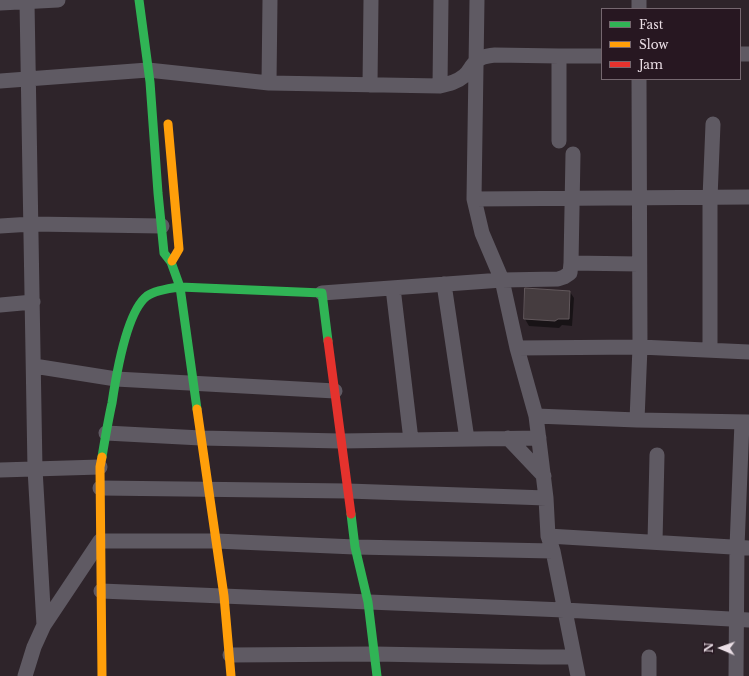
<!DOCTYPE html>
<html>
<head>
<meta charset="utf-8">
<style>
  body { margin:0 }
  #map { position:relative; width:749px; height:676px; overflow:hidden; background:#2e242a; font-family:"Libre Baskerville",serif }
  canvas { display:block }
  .legend { position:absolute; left:601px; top:8px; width:140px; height:72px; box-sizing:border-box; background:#271721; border:1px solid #75676f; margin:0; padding:5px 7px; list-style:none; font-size:12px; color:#eadee5 }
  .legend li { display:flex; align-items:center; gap:8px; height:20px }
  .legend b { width:20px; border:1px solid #75676f }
  .north { position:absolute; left:701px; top:628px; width:40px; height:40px; -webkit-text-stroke:3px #271721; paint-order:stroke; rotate:272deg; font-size:11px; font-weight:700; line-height:16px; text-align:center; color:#eadee5 }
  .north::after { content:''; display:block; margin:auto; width:14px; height:18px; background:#eadee5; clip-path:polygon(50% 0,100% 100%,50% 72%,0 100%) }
</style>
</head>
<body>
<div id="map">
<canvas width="749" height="676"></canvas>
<ul class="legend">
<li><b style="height:5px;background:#30b455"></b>Fast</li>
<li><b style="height:5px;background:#ff9f0a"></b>Slow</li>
<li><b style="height:5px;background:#e5322d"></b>Jam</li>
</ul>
<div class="north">N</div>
</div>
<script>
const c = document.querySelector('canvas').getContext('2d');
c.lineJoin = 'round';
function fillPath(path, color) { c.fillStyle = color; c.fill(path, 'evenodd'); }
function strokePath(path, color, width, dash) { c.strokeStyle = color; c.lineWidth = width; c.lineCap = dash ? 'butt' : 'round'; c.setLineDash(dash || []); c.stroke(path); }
fillPath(new Path2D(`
  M526,289l44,3 4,6 -2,28 -10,-1 -3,3 -30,-2 -4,-7z`), '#0007');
const building = new Path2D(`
  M525,288l45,3 -1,28h-11l-3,2 -31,-2z`);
fillPath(building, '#453c3f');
strokePath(building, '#62585c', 1);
strokePath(new Path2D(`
  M477,0l-3,199 8,34 20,47 15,68 19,68 10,82 2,38 5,15 25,125
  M27,2l8,467 9,156
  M0,3l58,-3
  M639,9v-9
  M740,54h9
  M0,81l148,-11 121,13 171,3c9,-2 17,-4 24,-10 4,-3 6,-7 8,-10 6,-9 14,-10 23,-11l64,1h43
  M269,83l1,-83
  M370,85l1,-85
  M440,86l1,-86
  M559,141v-85
  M474,199l275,-2
  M0,226l32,-2 130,2
  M571,263l68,1
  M444,284l23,155
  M393,288l18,152
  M322,293l180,-13 56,-1 6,-2 6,-4 1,-10 2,-109
  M0,305l33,-3
  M517,348l123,-1 109,5
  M710,349v-151l3,-74
  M34,366l82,13 219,12
  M536,416l101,4 112,2
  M637,420l3,-73 -1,-268
  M106,433l95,5 140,3 198,-3
  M508,438l36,38
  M0,470l100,-3
  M100,488l248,3 198,7
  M548,536l201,12
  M655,542l2,-87
  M101,591l463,19 185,10
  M230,655l144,-1 167,3h33
  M25,676l9,-29 10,-22 56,-84h116l139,6 198,4
  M649,676v-19
  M736,676l1,-129 5,-125`), '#5f5a63', 15);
strokePath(new Path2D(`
  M139,0l11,82 8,111 6,60 7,9 9,25 17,122
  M102,457c3,-18 6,-36 10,-54 4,-27 14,-91 35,-107 7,-5 25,-8 33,-9l142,6 6,48
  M351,514l4,33 13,55 9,74`), '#30b455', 9);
strokePath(new Path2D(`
  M168,124l11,125 -7,12
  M197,409l27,187 7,80
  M102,457l-2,10 2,209`), '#ff9f0a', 9);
strokePath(new Path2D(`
  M328,341l23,173`), '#e5322d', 9);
</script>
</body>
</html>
